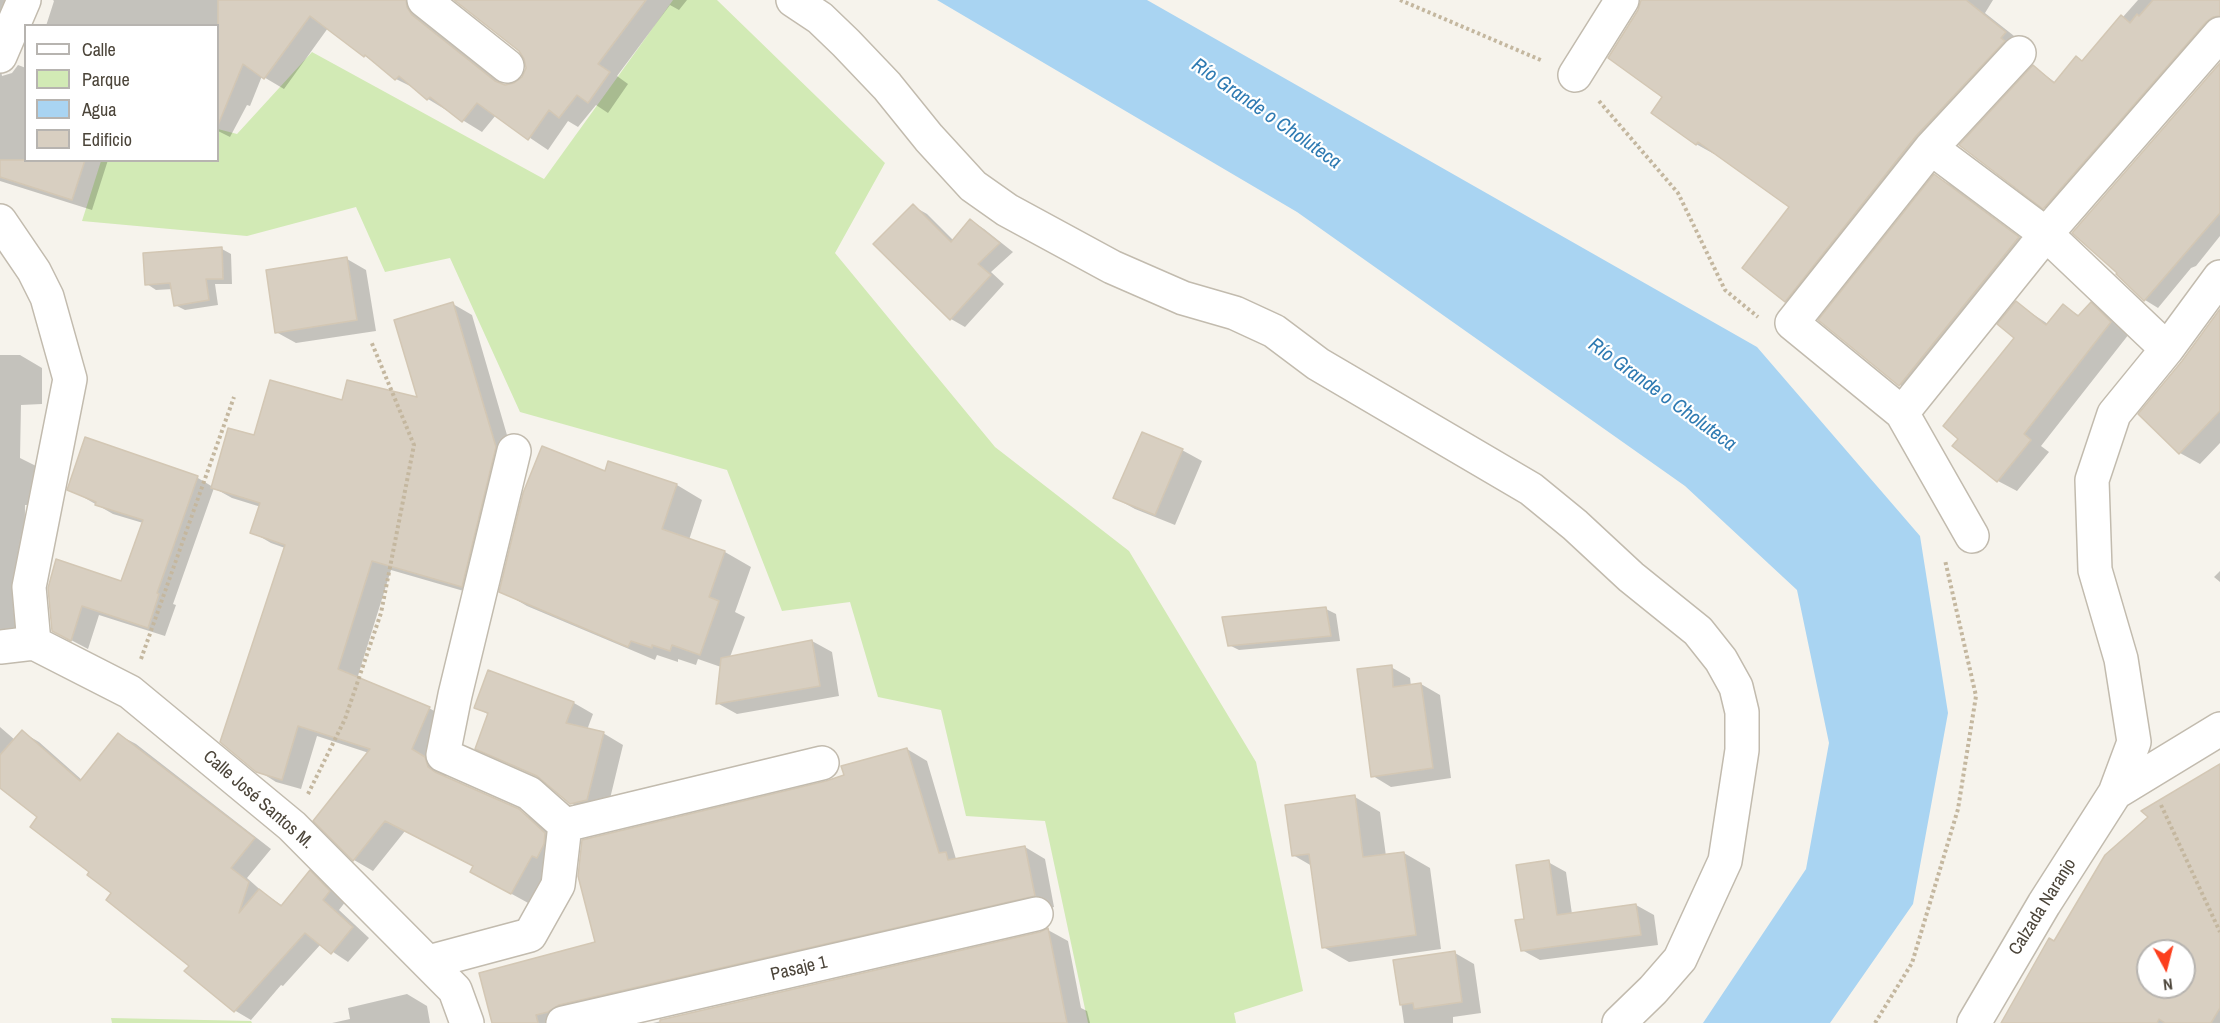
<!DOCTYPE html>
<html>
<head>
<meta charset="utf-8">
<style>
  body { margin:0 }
  #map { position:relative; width:2220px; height:1023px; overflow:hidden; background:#f6f3ec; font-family:"Archivo Narrow",sans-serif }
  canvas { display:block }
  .legend { position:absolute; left:24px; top:24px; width:195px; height:138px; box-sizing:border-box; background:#fff; border:2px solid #b7b4b0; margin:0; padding:8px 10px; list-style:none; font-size:18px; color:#4b4439 }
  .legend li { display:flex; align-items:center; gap:12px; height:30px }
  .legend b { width:30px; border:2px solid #b7b4b0 }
  .north { position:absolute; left:2136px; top:939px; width:60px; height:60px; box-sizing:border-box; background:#fff; border:2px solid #b7b4b0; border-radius:50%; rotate:173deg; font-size:16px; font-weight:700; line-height:24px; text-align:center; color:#4b4439 }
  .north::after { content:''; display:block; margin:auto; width:21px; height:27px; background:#fc3f1d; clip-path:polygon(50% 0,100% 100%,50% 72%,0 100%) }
</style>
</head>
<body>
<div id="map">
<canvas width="2220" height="1023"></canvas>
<ul class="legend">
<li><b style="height:8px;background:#fff"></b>Calle</li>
<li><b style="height:16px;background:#d2eab5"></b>Parque</li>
<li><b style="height:16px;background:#a9d4f2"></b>Agua</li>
<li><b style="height:16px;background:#d8cfc1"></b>Edificio</li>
</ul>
<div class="north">N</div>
</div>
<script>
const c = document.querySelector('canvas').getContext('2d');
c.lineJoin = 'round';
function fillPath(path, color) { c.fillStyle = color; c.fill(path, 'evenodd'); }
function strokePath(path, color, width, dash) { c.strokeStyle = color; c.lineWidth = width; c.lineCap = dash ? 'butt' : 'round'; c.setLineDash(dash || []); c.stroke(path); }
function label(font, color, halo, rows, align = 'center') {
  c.font = font + ' "Archivo Narrow",sans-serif'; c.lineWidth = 4.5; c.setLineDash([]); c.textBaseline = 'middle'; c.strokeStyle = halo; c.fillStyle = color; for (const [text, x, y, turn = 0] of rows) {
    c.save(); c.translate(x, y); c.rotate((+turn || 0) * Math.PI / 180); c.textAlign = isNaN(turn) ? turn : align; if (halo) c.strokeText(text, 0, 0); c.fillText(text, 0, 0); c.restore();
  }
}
fillPath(new Path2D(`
  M673,0h44l168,163 -50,90 160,194 134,104 127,211 47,229 -69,22 2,10h-148l-43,-202 -79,-5 -25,-106 -63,-13 -28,-95 -68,9 -55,-141 -207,-58 -70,-154 -65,14 -29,-65 -109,29 -165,-15 19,-60 117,-1v-31l19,5 75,-82 232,127z
  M111,1018l140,3 1,2h-140z`), '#d2eab5');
fillPath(new Path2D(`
  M937,0h210l610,347 163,189 28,177 -35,191 -83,119h-127l103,-154 23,-126 -32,-153 -112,-104 -388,-274z`), '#a9d4f2');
fillPath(new Path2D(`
  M0,0h5l-5,15z
  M53,0h375l-3,18 6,9 74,59 9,-1 9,-7 4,-10 -1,-10 -6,-7 -64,-51h231l-8,10 -9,-5 -53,71 11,8 -20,29 -12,-8 -18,22 -10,-6 -20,29 -52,-35 -14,17 -54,-33 -12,-10 -20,-10 -68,-51 -44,61 -22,-13 -12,30 -3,-1 -17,32 -12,-6v-105h-172l8,-25z
  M1726,0h267l-8,13 38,30 -220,268 -17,-10 5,-94 -76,-55 -1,2 -18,-10z
  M2138,0h82v28l-163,187 -13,-8 -10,-140 22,16 27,-21z
  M0,63l2,13 10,-3 6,-8 8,3v92h82l-16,50 -92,-29z
  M2220,65v171l-24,30 -5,2 -33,40 -13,-8 -27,-26z
  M1935,176l16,9 83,63 -118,146 -16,-9 -80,-65z
  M913,206l14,8 27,27 16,-21 14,9 29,23 -22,20 13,12 -39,43 -14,-8 -76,-75z
  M222,249l9,5 1,30h-17l3,21 -33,5 -10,-5 -2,-16 -17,1 -9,-6z
  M347,259l19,11 10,61 -80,12 -20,-11z
  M2016,303l32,21 15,-18 17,10 11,-12 19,11 19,19 -88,112 8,6 -32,39 -19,-10 18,-144z
  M453,304l19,11 42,144 -33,137 -90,-26 -34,109 72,29 19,11 -4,50 3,10 71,31 20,12 26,23 -34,59 -40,-22 -15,-16 -70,-35 -32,40 -19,-11 -39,-39 54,-68 -52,-17 -16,53 -25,-7 -19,-12 28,-222 -14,-5 -19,-11 9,-25 -29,-9 -18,-10 -41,116 3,1 -11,31 -66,-21 -11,34 -17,-9 -22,-52 73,-5 21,-60 -30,-9 -44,-25 17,-50 112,39 15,9 42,-50 88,-35 76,-3z
  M2220,311v132l-20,21 -20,-11 -40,-39 43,-53z
  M0,355h20l22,13v36l-21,1 -1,53 24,12 -1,35h-18l-1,135 -24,2z
  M1182,450l20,11 -27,64 -40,-16 -20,-11z
  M606,473l71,12 25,15 -13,40 36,12 26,15 -16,45 10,5 -15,40 82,-16 20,11 7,44 -102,18 -20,-11 4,-36 -23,-8 -2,6 -18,-6v3l-21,-7 -2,5 -128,-54 -26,-15z
  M2220,571v11l-6,-5z
  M1326,609l10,5 4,27 -101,9 -10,-5z
  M1391,667l19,11 1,8 10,-2 19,11 11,83 -60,9 -18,-11z
  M574,703l19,11 -6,16 16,3 20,12 -16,66 -16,4 -20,-12 -27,-23 -47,-21 -20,-11 12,-33 -13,-8z
  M0,727l15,13 7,-8 17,10 43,38 37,-45 17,9 135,105 -24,29 18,16 18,12 27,-34 17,10 19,19 -7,9 30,28 -21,24 -27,-18 -38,42 -2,-1 -30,35 -17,-10 -43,-45 -100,-93 -52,-55 -39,-30z
  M907,749l20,12 29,98 69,-12 20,12 9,48 -475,108 -11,8h-75l103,-79 231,-161z
  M2220,766v257h-218l53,-80zM2148,951h36v36h-36z
  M1355,797l25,15 6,44 18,-3 26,15 11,81 -92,13 -26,-15 -11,-81 -19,-11z
  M1548,862l18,10 6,42 64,-9 18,10 4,30 -118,15 -18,-10 4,-30z
  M1048,930l20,11 13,67 6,3 3,12h-437l388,-89z
  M1455,953l19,11 7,49 -28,4v6h-49l-9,-62z
  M407,994l20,12 3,17h-98l18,-4 -2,-11z`), '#0003');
const building = new Path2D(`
  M218,0h188l1,7 5,8 83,66 10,4 9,-2 8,-6 4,-9 -2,-9 -5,-8 -65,-51h192l-48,64 12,8 -22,31 -11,-8 -18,23 -10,-8 -21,30 -51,-37 -15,19 -32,-25 -3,3 -28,-24 -4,4 -30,-25 -1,2 -54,-41 -46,63 -21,-15 -25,61z
  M1641,0h325l40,32 -5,6 4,3 -89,95 -131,166 -43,-34 47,-61 -91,-65 -2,3 -45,-32 11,-16 -54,-39 30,-48z
  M2153,0h67v16l-7,1 -7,5 -163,187 -84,-64 74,-80 21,18 22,-27 6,5 39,-46 9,8 7,-9 2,2z
  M2220,63v150l-76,88 -28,-27 1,-1 -45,-40z
  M0,160h85l-13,40 -72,-23z
  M1934,174l85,63 -120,149 -81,-66z
  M913,204l38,38 19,-23 30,24 -22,21 13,11 -41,45 -77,-76z
  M222,247l1,32h-17l3,21 -35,6 -4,-23 -25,2 -2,-32z
  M347,257l10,63 -82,13 -9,-63z
  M2016,301l30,24 17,-21 15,12 13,-14 20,20 -87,112 7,6 -34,42 -45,-36 6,-7 -15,-13 71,-88 -17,-14z
  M453,302l43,145 -34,140 -90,-26 -34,108 92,38 -18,42 13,8 3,10 7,5 84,37 26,24 -1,11 -7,14 -5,-2 -21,38 -41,-22 3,-6 -88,-45 -32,40 -40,-40 57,-72 -72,-23 -16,54 -26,-8 -36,-30 65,-197 -35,-12 10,-30 -49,-15 17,-60 26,7 16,-55 72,20 5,-20 70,17 -23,-77z
  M2220,309v102l-41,43 -41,-40 44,-53z
  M1142,432l41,17 -28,66 -42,-17z
  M85,437l113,39 -41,117 2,1 -11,34 -66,-22 -11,35 -19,-10 -4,-43 8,-29 65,22 22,-61 -48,-15 1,-3 -29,-12z
  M542,446l63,25 3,-10 69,23 -15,45 63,22 -16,46 10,4 -19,54 -28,-10 -2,6 -18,-6v3l-21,-7 -3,6 -129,-55 24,-99z
  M1326,607l5,29 -103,10 -6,-29z
  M812,640l8,46 -104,18 5,-46z
  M1392,665l1,22 28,-4 12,85 -62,9 -14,-108z
  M488,670l86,32 -8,21 38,9 -17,68 -17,4 -33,-28 -62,-27 13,-36 -14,-5z
  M22,730l58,51 38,-48 137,105 -24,30 18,14 -10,31 20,-24 22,17 29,-36 20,21 -7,9 30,27 -22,27 -26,-21 -71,79 -50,-41 5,-5 -83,-66 5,-7 -24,-18 2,-3 -59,-45 7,-10 -37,-29v-33z
  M907,748l32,105 7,-1 2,8 77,-14 10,50 -476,109 -11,7 -12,3 2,8h-46l-13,-50 116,-31 -17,-66 4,-36 244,-59 18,-6 -3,-9z
  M2220,764v244l-9,15h-46l-6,-4 -2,4h-156l48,-85 5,3 51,-86 43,-38 -7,-6zM2148,951h36v36h-36z
  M1355,795l8,62 41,-5 12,83 -94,13 -13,-94 -17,2 -7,-51z
  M1549,860l8,55 79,-11 5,31 -120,16 -6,-31 9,-1 -8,-54z
  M1048,928l19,95h-407v-3l380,-88z
  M1455,951l7,51 -48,7 -1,-6 -13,2 -7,-45z`);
fillPath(building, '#d8cfc1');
strokePath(building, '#d3c7b4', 1.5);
const minor = new Path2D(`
  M424,0l83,66
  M793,0l27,18 26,25 41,43 42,52 44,48 34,24 105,57 71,31 52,15 39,18 44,33 213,125 44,36 56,52 67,54 23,29 15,27 6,25v38l-17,111 -45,98 -27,31 -34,33
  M0,56l24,-56
  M1575,75l47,-75
  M1931,148l115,86 121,115
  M0,221l34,50 13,26 23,82 -41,208 5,56
  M1902,413l144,-179 174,-200
  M514,451l-59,244 -12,60 86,38 36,32
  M1972,536l-70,-123 -110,-90 139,-175 88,-95
  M0,647l34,-4 96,49 162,134 163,164 12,33
  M2115,793l105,-64
  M565,825l257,-62
  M429,962l101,-27 28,-50 7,-60
  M563,1023l473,-109
  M1974,1023l70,-119 71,-111 19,-51 -13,-83 -26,-89 -3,-90 22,-66 53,-65 53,-72`);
strokePath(minor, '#c2bbae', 36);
strokePath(new Path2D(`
  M1400,0l143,61
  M1599,101l79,92 47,97 33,27
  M141,659l93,-262
  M308,794l37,-75 36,-106 33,-168 -43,-104
  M2161,805l59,127
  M1875,1023l37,-60 46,-154 18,-113 -31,-136`), '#c4b79f', 4, [3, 3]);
strokePath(minor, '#fff', 33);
label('18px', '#4b4439', '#fff', [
  ["Calle José Santos M.",258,800,41],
  ["Calzada Naranjo",2043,907,-58],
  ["Pasaje 1",799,969,-13]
]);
label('italic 20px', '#2e7ab2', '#fff', [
  ["Río Grande o Choluteca",1266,114,35],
  ["Río Grande o Choluteca",1662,395,36]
]);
</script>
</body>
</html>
